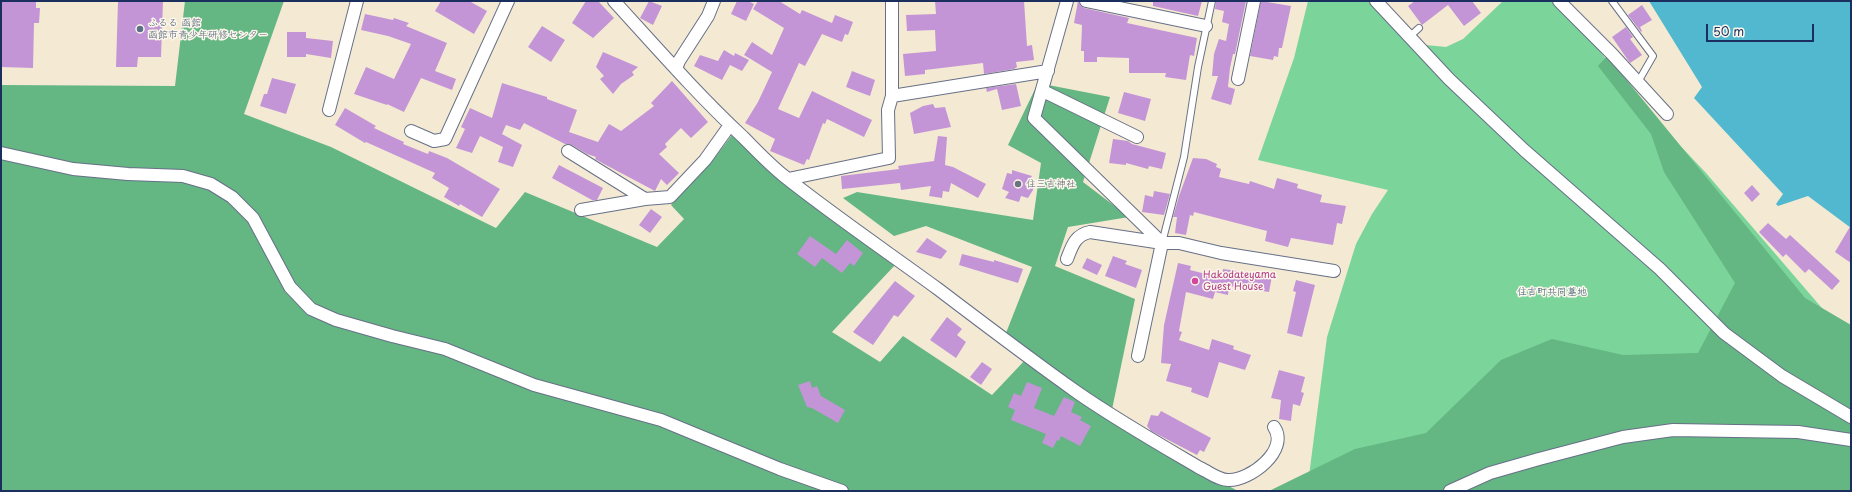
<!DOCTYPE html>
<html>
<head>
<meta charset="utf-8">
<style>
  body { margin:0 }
  #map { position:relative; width:1852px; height:492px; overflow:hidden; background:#f4ead3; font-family:"Playpen Sans",sans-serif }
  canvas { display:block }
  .frame { position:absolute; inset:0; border:2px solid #1b2f5e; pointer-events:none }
  .scale { position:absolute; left:1706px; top:24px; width:108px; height:18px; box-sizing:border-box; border:2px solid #1b2f5e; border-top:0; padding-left:5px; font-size:12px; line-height:14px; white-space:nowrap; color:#1b2f5e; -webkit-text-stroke:3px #fbf7ec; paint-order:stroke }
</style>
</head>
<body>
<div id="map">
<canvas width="1852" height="492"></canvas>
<div class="frame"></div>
<div class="scale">50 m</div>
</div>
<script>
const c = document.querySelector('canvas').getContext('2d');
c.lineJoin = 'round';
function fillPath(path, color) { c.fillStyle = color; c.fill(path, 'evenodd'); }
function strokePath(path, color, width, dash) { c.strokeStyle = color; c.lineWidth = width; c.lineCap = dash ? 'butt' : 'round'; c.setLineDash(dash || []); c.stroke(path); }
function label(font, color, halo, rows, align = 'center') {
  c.font = font + ' "Playpen Sans","Klee One",sans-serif'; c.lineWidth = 3; c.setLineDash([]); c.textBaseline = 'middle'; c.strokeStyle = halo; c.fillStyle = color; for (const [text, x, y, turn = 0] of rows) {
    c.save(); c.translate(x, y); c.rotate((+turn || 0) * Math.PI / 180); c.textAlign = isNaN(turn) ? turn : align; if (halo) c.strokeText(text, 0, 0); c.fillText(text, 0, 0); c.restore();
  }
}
fillPath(new Path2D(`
  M1308,1h76l32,43 30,3 17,-8 40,-38h50l39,40 47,61 67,71 145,169 -544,149 20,-154 29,-93 16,-30 16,-24 -130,-30 36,-102z`), '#7bd49a');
fillPath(new Path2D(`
  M185,1h99l-40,113 87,33 165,81 29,-36 132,55 27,-28 -13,-14 39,-41 22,-29 49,46 115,83 -64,68 48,30 23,-26 89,59 34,-36 -22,-21 28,-71 -106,-41 -32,10 -51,-38 14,-6 176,28 8,-57 -33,-18 30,-62 72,14 -27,85 46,35 -61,10 -13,39 80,33 -25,120 67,40 61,32h-1237v-406l174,1z
  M1607,56l198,242 46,27v166h-582l86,-42 71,-16 75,-73 51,-21 71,16 75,-2 37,-70 -71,-111 -13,-38 -53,-68z`), '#64b682');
fillPath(new Path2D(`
  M1649,1h202v227l-43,-32 -30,10 -2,-2 7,-10 -89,-96 8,-11z`), '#51b8cf');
fillPath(new Path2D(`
  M1,1h35v7h4l-1,15h-5l-1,45 -32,-1z
  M118,1h45l-2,56h-23l-1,10h-21z
  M441,1h28l18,10 -13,23 -39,-23z
  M586,1h12l16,17 -21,20 -21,-15z
  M649,1l13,5 -9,19 -13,-7z
  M737,1h11l6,3 -8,17 -15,-7z
  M758,1h21l21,13 2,-4 30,13 3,-8 18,7 -5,13 -3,-1 -3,8 -20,-8 -17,32 -6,-3 -21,46 21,9 13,-27 60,29 -8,17 -37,-18 -2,5 -2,-1 -14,37 -2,-1 -3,6 -34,-14 5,-12 -30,-16 13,-21 14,-30 -28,-17 8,-13 20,13 12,-27 -31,-19z
  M935,1h89l3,45 5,-1 2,15 -18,2 1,5 -3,2 -30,5 -1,-11 -58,7v4l-20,2 -2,-22 33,-3 -1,-21 -28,1 -1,-16 30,-1z
  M1078,1l3,5 3,2 45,10 -2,5 70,15 -3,18 -4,-1 -4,25 -21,-3 1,-4h-37v-15l-32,-1v5h-13v-11h-3l1,-26 -8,-2z
  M1153,1h49l-4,15 -45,-10z
  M1216,1h30l-11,53h-2l-3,14 -2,19 7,2 -4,16 -20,-6 7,-23h-6l2,-22 5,-15 7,2 3,-17 -7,-2 2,-11 -9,-2z
  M1261,1l30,5 -9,42h-3l-1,9 -4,-1 -1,4 -23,-4z
  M1415,1h57l9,12 -17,13 -16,-21 -26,20 -14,-19z
  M1642,5l10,15 -12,7 2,4 -1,1 -13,-17z
  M365,14l28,6 1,-2 15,5 -3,3 41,17 -12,28 21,8 -4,11 -31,-12 -17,34 -17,-8v1l-33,-11 12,-27 28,12 17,-35 -23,-8 -27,-6z
  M542,26l23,14 -14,22 -23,-15z
  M1626,27l7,10 -3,2 12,16 -12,8 -18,-26z
  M287,32h19v6l27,3 -2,17 -25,-4v3h-19z
  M724,50l10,6 1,-3 14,7 -7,11 -12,-6 -8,15 -28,-14 6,-11 18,6z
  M603,52l35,15 -6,5 2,3 -13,9 -8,10 -13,-15 4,-3 -8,-9z
  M852,71l23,9 -5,16 -24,-9z
  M272,78l24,6 -10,30 -26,-8 4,-12h3z
  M672,81l36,41 -17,16 -10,-10 -16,16 2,3 -8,7 20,19 -12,12 -6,-6 -6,12 -51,-27 -9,-5 1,-2 -9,-3 -15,-9 -7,-1 -41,-21 -4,7 -14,-5 -4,9 20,11 -9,22 -15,-5 5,-15 -23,-11 -8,17 -16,-5 9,-19 -4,-2 9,-19 22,10 10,-35 45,14v2l30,11 -8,22 29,10 11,-18 12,7 33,-25 -3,-3z
  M1016,84l5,22 -19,4 -5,-21 -10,3 -1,-4z
  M1124,92l27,7 -6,22 -27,-8z
  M933,104l2,4 10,-1 6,20 -37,7 -4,-21 13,-7z
  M345,108l31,18 -2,2 21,10 9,4 -1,2 25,10 1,-3 18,7 53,31 -18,28 -22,-13 -1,2 -15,-9 5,-9 -17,-10 3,-5 -69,-31 -1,1 -30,-18z
  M938,136l9,1 -2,28 8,2 33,17 -8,14 -27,-15 -2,9 -6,-1 -1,7 -13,-2 2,-10 -30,4 -1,-7 -58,6 -1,-13 58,-7 -1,-3 36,-5z
  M1113,139l15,2 4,3 34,9 -4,16 -13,-3 -1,3 -22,-6v2l-17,-2z
  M1193,158l13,1 11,5 -1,3 5,2 -2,8 30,7 1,-3 24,8 3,-11 21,6 -1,4 25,7 -2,7 26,4 -4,18 -5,-1 -4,22 -42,-7 -3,9 -23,-6 2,-10 -73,-19 -1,4 -3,-1 -4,20 -11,-2 2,-16h-4l6,-21z
  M559,165l44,23 -6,12h-5l-40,-22z
  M1012,170l20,6 -2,3 4,3 -1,8 -5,8 -7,-2 -2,6 -14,-4 4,-6 -7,-3 5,-16 5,1z
  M1752,185l8,9 -8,8 -8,-9z
  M1154,191l16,3 -6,21 -22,-3 3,-17 8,2z
  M651,209l11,8 -12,16 -11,-8z
  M1768,223l18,16 4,-4 50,46 -8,9 -23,-21 -4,4 -19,-19 -3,3 -24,-25z
  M1851,225v38l-16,-11z
  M810,236l26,18 11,-14 16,13 -9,13 -4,-3 -8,10 -20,-15 -7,9 -18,-13z
  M927,238l20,13 -6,8 -25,-7z
  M962,254l32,8v-2l29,9 -5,14 -59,-18z
  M1113,256l14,5 -2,3 17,6 -6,18 -31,-12z
  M1087,258l15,7 -5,10 -15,-7z
  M1178,263l13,3 -1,4 32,8 1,-9 49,7 -3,16 -40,-6 -1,9 -13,-3 -2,7 -27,-7 -7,39 3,1 -3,8 30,10 3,-11 22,7 -1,3 18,6 -6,15 -26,-8 -11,36 -17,-6 1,-4 -26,-7 5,-17 -10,-1 3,-38z
  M1296,280l19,5 -13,52 -15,-4 9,-41 -3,-1z
  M895,281l20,15 -17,21 -4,-2 -21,30 -20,-13z
  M947,317l15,12 -5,6 9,7 -10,16 -26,-18z
  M982,362l10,7 -11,16 -11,-8z
  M1279,370l26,7 -4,15 3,1 -4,13 -7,-2 -2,17 -12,-2 2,-19 -10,-2z
  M810,381l2,7 5,-2 4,10 24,14 -7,13 -26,-15 -5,-1 -9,-22z
  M1027,382l15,6 -8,20 20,8 10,-19 11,5 -4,10 11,5 -2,3 11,6 -11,20 -19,-10 -2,5 -2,-1 -4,8 -11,-5 4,-9 -35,-14 4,-10 -7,-3 6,-14 7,3z
  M1161,411l50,27 -7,14 -4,-2 -3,5 -46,-24 -4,-5 4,-11 7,1z`), '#c395d6');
const service = new Path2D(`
  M1612,1l41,55 -15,26
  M1409,37l10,-9
  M1162,243l22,-86 14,-90 14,-66`);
const minor = new Path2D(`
  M614,1c42,46 83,93 129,136 13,13 26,27 41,39 49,39 102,75 154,113 46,35 92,70 140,104 39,27 81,51 122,75 9,4 18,12 28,12 22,1 62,-30 46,-53
  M1067,1l-33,117 128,125
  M1086,1l120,25
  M1376,1l73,78 75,71 136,119 64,64 58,43 69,41
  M1559,1l53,53 55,60
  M676,69l3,-8 29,-45 6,-15
  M1238,79l16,-78
  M1043,91l94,46
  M892,96l156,-25
  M329,110l28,-109
  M411,131l23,10 11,-2 63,-138
  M568,151l77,48
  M1,153l72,16 55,5 55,2 28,8 21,13 21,21 37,69 21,22 25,11 56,16 53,13 89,36 127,35 119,49 62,22
  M788,179l101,-21 -1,-48 4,-14v-95
  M581,210l64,-11 25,-2 35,-37 25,-35
  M1067,259c5,-13 8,-24 23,-27l72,11h17l42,10 113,18
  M1138,356l24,-113
  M1450,491l40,-18 49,-14 84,-22 50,-7 125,2 53,8`);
strokePath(service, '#677087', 8);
strokePath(minor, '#677087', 14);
strokePath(service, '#fff', 6);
strokePath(minor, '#fff', 12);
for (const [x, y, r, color] of [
  [140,29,4,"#5c6f8a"],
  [1018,184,4,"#6b7280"],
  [1195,281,4,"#d1479c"]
]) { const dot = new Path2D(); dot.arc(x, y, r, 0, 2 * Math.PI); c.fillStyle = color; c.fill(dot); strokePath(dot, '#fbf7ec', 1.5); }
label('10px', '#4e5e75', '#fbf7ec', [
  ["ふるる 函館",148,23],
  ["函館市青少年研修センター",148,35]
], 'left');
label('10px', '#5b616d', '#fbf7ec', [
  ["住三吉神社",1026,184]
], 'left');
label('10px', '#b23c85', '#fbf7ec', [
  ["Hakodateyama",1203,275],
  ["Guest House",1203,287]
], 'left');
label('10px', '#33586d', '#fbf7ec', [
  ["住吉町共同墓地",1552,292]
]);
</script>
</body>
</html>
